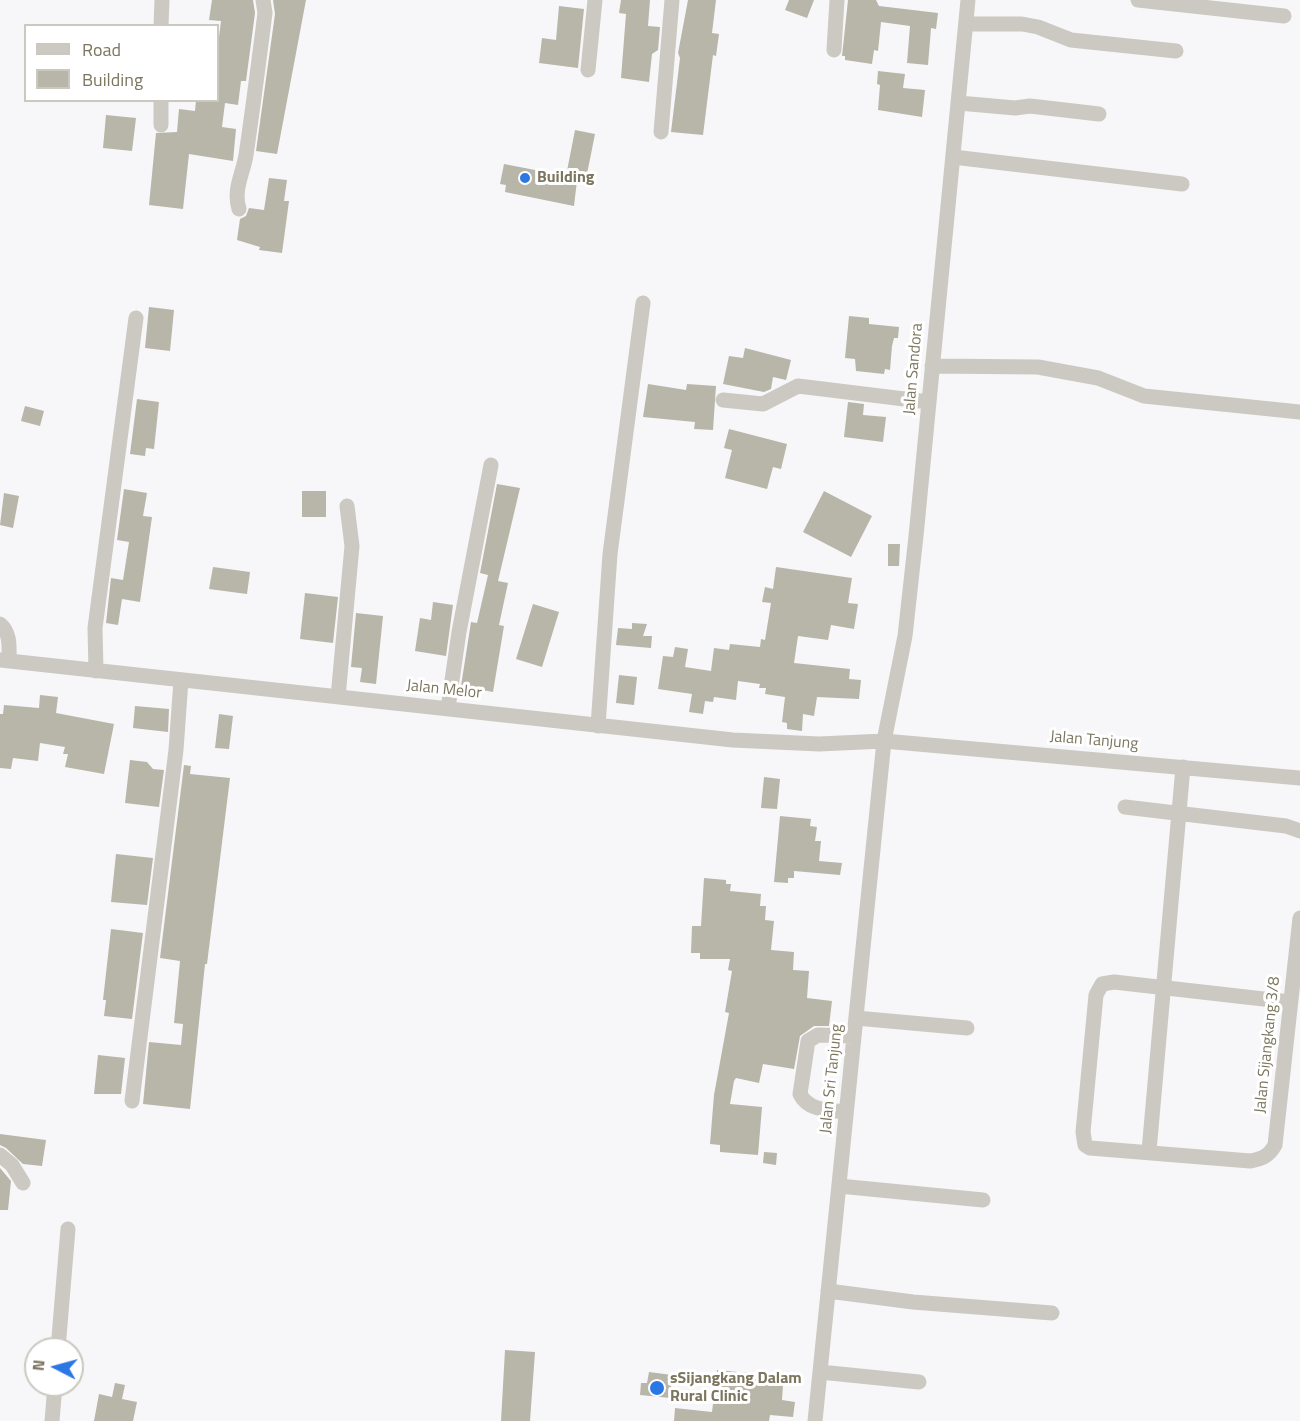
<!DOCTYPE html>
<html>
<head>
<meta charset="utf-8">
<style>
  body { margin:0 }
  #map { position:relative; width:1300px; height:1421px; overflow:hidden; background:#f7f7f9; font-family:"Titillium Web",sans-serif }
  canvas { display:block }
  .legend { position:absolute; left:24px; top:24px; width:195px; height:78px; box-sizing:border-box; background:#fff; border:2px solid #cbc8bf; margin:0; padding:8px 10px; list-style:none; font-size:18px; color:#7c765f }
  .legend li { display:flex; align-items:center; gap:12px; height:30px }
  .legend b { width:30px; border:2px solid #cbc8bf }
  .north { position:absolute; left:24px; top:1337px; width:60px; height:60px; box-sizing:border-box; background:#fff; border:2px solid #cbc8bf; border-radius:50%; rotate:276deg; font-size:16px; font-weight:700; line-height:24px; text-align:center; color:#7c765f }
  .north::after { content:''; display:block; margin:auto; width:21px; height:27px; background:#2b78e5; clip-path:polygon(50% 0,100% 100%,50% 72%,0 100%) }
</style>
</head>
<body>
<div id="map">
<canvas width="1300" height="1421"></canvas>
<ul class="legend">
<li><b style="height:8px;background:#cbc9c2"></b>Road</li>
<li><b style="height:16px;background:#b8b5a9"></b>Building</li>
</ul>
<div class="north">N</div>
</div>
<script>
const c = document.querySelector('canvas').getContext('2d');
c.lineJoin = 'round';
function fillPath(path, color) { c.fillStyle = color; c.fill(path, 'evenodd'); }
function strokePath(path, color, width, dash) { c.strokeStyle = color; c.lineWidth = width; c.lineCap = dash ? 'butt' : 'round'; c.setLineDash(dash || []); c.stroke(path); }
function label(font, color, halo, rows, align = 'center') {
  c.font = font + ' "Titillium Web",sans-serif'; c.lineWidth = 6; c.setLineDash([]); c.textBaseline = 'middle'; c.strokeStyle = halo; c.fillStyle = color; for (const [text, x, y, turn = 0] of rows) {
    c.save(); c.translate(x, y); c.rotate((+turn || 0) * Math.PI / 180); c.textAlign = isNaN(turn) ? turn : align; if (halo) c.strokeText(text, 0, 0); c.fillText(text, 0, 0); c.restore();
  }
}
fillPath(new Path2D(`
  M212,0h41l2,13 -9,68h-5l-3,24 -13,-2 -3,24 14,2 -3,32 -44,-7 -6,55 -34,-4 7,-72 21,-1 2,-23 16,2 1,-11h22v-55l3,-24 -12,-1z
  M273,0h33l-29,154 -21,-3 19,-137z
  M621,0h29l-2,26 12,1 -2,23 -6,4 -3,28 -28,-4 5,-64 -7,-1z
  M688,0h28l-4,33 7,1 -3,22 -3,-1 -10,80 -32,-3 9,-74 -2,-5z
  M789,0h25l-7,18 -22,-8z
  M848,0h28l3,6 59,7 -2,16 -5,-1 -3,37 -21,-2 3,-37 -29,-4 -3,29 -4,-1 -2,14 -27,-4v-4h-3z
  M559,6l25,3 -6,59 -39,-5 3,-25 14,2z
  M878,71l27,3 -2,14 22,2 -3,27 -44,-7 2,-25 -3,-1z
  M106,115l30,3 -4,33 -29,-3z
  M575,130l20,4 -8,40 -9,-2 -4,34 -69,-14 1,-7 -6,-1 4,-20 62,12z
  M269,178l18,2 -3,21h5l-7,52 -23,-3 1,-3 -23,-7 3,-21 6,-3 3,-8 15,2z
  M149,307l25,3 -4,41 -25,-3z
  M849,316l20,2v6l30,3 -1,11h-4l-2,8 -2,24 -5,-1 -1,5 -28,-3 -1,-12 -10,-1z
  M745,348l46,12 -5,20 -13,-3 -2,12 -7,3 -41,-8 6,-28 14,2z
  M648,384l38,6 1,-6 29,2 -3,44 -19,-1 1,-7 -52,-5z
  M137,399l22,3 -5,47 -8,-1 -1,8 -15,-2z
  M848,402l16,2 -1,11 23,2 -3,25 -39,-5z
  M25,406l19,5 -4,15 -19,-5z
  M729,429l58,15 -6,25 -8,-2 -6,22 -42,-11 7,-28 -8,-2z
  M497,484l23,4 -22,93 10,2 -9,42 5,1 -11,66 -32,-6 10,-64 6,1 11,-48 -8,-2z
  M124,489l23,4 -4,23 9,1 -12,85 -18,-3 -4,26 -12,-2 5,-45 12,2 6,-38 -12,-2z
  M302,491h24v26h-24z
  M824,491l48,25 -21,41 -48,-25z
  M4,493l15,3 -6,32 -13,-3z
  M888,544h12l-1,22h-11z
  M213,567l37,5 -3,22 -38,-5z
  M776,567l76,11 -4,25 10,1 -4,25 -23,-4 -3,15 -30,-4 -4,27 56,6 -1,10 12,1 -2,19 -42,-2 -3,19 -11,-2 -1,17 -15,-2v-6l-5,-1 3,-25 -20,-3 1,-6h-7l1,-4 -22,-3 -2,19 -22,-3 -1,5 -8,-1 -2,13 -14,-2 3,-18 -34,-5 5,-33 10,1 2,-10 13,2 -3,18 26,4 3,-23 15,2 1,-6 30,3 1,-8 4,1 6,-37 -9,-1 3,-15 8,2z
  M305,593l33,4 -5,46 -33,-4z
  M433,602l20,3 -7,51 -31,-5 5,-33 11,2z
  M533,604l26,8 -17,55 -26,-8z
  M356,613l27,3 -7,68 -16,-2 2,-14 -11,-1z
  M632,623l15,1 -4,12h9l-1,12 -35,-3 2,-17 14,1z
  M619,675l18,2 -3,28 -18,-2z
  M40,695l18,2 -2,16 58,11 -10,50 -39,-7 3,-13h-5l2,-7 -25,-4 -2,18 -25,-3 -2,11 -11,-1v-54h3l1,-9 35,3z
  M135,706l34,3 -1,23 -35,-4z
  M219,714l14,2 -4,33 -14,-1z
  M130,760l17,2 6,7 11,1 -5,37 -34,-4z
  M184,765l7,1 -1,8 40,4 -23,186h-2l-15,145 -47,-5 6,-62 32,3 2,-21 -9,-1 6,-62 -20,-3z
  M764,777l16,2 -3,30 -16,-1z
  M780,816l31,3 -1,7 7,1 -2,14h6l-2,20 23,2 -2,12 -46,-4v7h-6v5l-14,-1z
  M116,854l37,4 -6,47 -36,-3z
  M704,878l22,2v4h5l-1,7 31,3 -1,12h6l-1,14 9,1 -3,29 23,2 -1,18 16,1 -2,27 25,3 -3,25h-15l-14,10 -6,33 -31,-5 -4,19 -23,-5 -2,3 -4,23 32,3 -4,48 -38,-3v-7l-10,-1 4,-49 15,-82 -4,-1 7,-41 -4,-1 2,-11h-30v-6h-9l1,-27h9z
  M111,929l32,4 -11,86 -28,-3 2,-16h-3z
  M98,1055l27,3 -4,36h-27z
  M0,1134l46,6 -4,26 -19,-2 -17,-16 -6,-3z
  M764,1152l13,1 -1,12 -13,-2z
  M0,1168l11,13 -3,29h-8z
  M505,1350l30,2 -5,69h-29z
  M717,1370l62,6 -1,8 5,1 -1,15 13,2 -2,15 -23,-2 -1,6h-95l1,-13 37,4z
  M649,1372l23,3 -2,23 -30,-3 1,-12h6z
  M115,1383l10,2 -3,14 15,3 -4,19h-39l5,-27 13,3z`), '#b8b5a9');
strokePath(new Path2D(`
  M1138,0l146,16
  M966,24h56l16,3 33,13 105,11
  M161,26l1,-26
  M834,50l3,-50
  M588,70l7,-70
  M959,103l56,5 15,-2 69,8
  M161,125v-25
  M661,132l11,-132
  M953,157l229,27
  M239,209c-6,-20 4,-35 7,-54 7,-47 13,-95 19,-142l-2,-13
  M932,366l106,1 60,11 46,18 156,16
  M723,400l40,4 35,-18 131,16
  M0,624c11,9 9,24 9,37
  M0,660l733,80 86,4 65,-3 416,37
  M96,671l-1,-43 41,-310
  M338,697l14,-151 -5,-40
  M448,708l11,-76 32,-167
  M598,726l12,-172 33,-251
  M1125,807l161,19 14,5
  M1290,1002l-176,-20 -12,2 -6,11 -13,137 2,13 5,3 160,13c12,-2 19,-5 25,-16l25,-227
  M856,1018l111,10
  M132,1101l44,-351 5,-70
  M846,1112c-16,-2 -38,-1 -46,-18l8,-53 10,-6 36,1
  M1149,1151l34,-384
  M0,1155l12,10 11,18
  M839,1186l144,14
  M828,1291l85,11 139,11
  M58,1349l10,-120
  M820,1372l99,10
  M52,1421l3,-36
  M815,1421l69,-680 21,-105 11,-100 52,-536`), '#cbc9c2', 15);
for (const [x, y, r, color] of [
  [525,178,6,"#2b78e5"],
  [657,1388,8,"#2b78e5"]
]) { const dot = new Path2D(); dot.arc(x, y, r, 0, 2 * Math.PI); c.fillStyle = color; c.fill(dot); strokePath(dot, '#fff', 2); }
label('bold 16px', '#7c765f', '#fff', [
  ["Building",537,178],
  ["sSijangkang Dalam",670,1379],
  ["Rural Clinic",670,1397]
], 'left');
label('16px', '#7c765f', '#fff', [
  ["Jalan Sandora",914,369,-85],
  ["Jalan Melor",444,690,6],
  ["Jalan Tanjung",1094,741,5],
  ["Jalan Sijangkang 3/8",1268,1045,-84],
  ["Jalan Sri Tanjung",832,1079,-84]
]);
</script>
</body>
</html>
